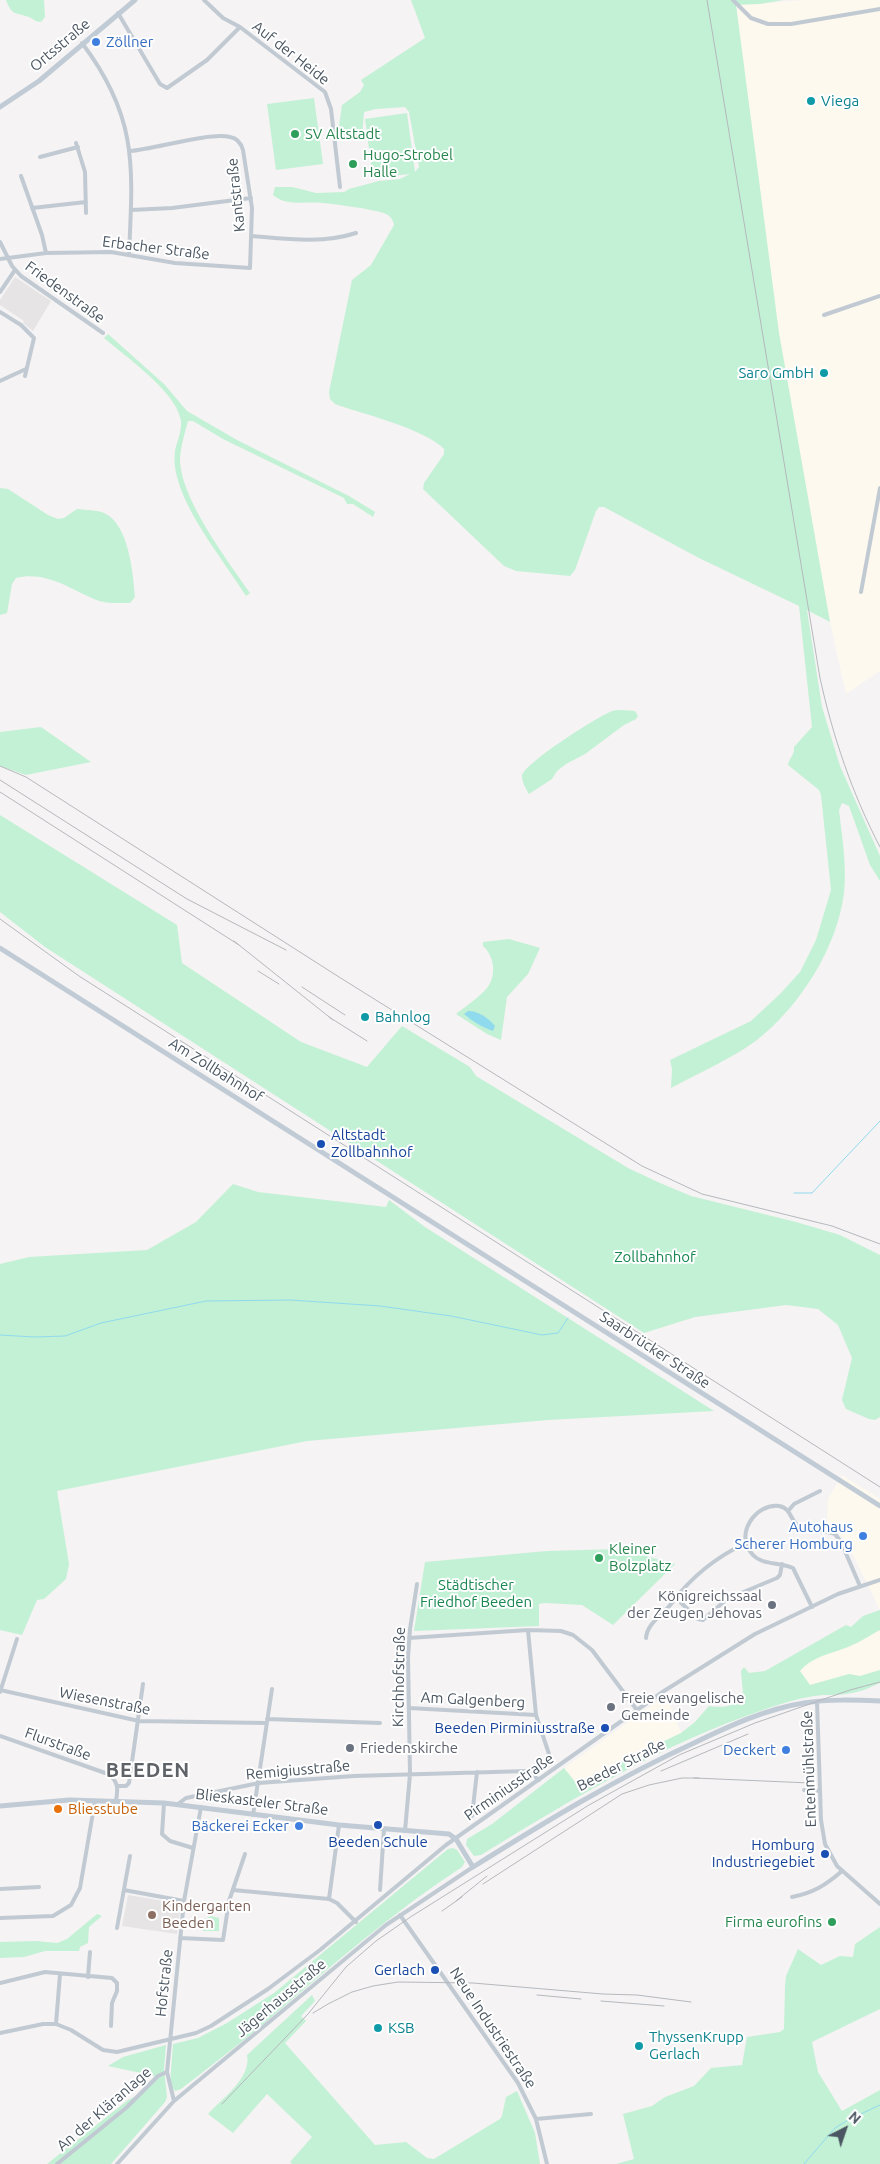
<!DOCTYPE html>
<html>
<head>
<meta charset="utf-8">
<style>
  body { margin:0 }
  #map { position:relative; width:880px; height:2164px; overflow:hidden; background:#f5f3f3; font-family:Ubuntu,sans-serif }
  canvas { display:block }
  .north { position:absolute; left:820px; top:2104px; width:50px; height:50px; -webkit-text-stroke:4px #fff; paint-order:stroke; rotate:41deg; font-size:14px; font-weight:700; line-height:20px; text-align:center; color:#4a5661 }
  .north::after { content:''; display:block; margin:auto; width:18px; height:22px; background:#4a5661; clip-path:polygon(50% 0,100% 100%,50% 72%,0 100%) }
</style>
</head>
<body>
<div id="map">
<canvas width="880" height="2164"></canvas>
<div class="north">N</div>
</div>
<script>
const c = document.querySelector('canvas').getContext('2d');
c.lineJoin = 'round';
function fillPath(path, color) { c.fillStyle = color; c.fill(path, 'evenodd'); }
function strokePath(path, color, width, dash) { c.strokeStyle = color; c.lineWidth = width; c.lineCap = dash ? 'butt' : 'round'; c.setLineDash(dash || []); c.stroke(path); }
function label(font, color, halo, rows, align = 'center') {
  c.font = font + ' Ubuntu,sans-serif'; c.lineWidth = 4; c.setLineDash([]); c.textBaseline = 'middle'; c.strokeStyle = halo; c.fillStyle = color; for (const [text, x, y, turn = 0] of rows) {
    c.save(); c.translate(x, y); c.rotate((+turn || 0) * Math.PI / 180); c.textAlign = isNaN(turn) ? turn : align; if (halo) c.strokeText(text, 0, 0); c.fillText(text, 0, 0); c.restore();
  }
}
fillPath(new Path2D(`
  M802,0h78v671l-34,23 -16,-72 -51,-289 -43,-329h24z
  M842,1475l38,24v111l-34,-69 -19,-19 1,-23z
  M880,1630v40l-20,6 -11,-2 -39,11 -10,-14 6,-8 17,-8 24,-7z
  M666,1695l15,38 -106,50 -11,-15z`), '#fdf9ef');
fillPath(new Path2D(`
  M15,277l36,24 -18,30 -10,-8 1,-2 -24,-16v-5z
  M128,1895l53,9 -4,30 -55,-8z`), '#e6e4e5');
fillPath(new Path2D(`
  M6,0h38l1,17 -4,5c-6,0 -7,-3 -12,-5 -14,-5 -17,-1 -23,-17z
  M411,0h372l-23,4 -24,1 43,328 51,289 -23,-12 15,97 18,59 40,90v25l-10,-16 -21,-59 -7,-3 -3,7c3,27 8,55 5,83 -7,55 -44,113 -87,147 -26,19 -58,33 -86,48l1,-19 -2,-9 81,-39 30,-28 19,-21 16,-32 15,-50 -10,-95 -2,-5 -31,-25c1,-7 7,-10 6,-18l18,-20 -13,-121 -100,-48 -95,-51h-5l-3,4 -21,59 -5,6 -54,-5 -12,-5 -81,-77 1,-6 20,-29v-5c-19,-20 -81,-35 -109,-45l-5,-5 -1,-7 23,-112 19,-15 23,-40c-1,-4 -2,-7 -6,-10 -7,-5 -54,-11 -65,-12 -17,-2 -36,4 -50,-8l2,-8h17l24,6 28,-1 5,-3 30,-8 21,-2 10,-5 -37,4 -8,-59 42,-6 8,59 4,-5 -10,-55 -4,-5 -29,2 -12,3 -2,24 -4,4 -16,-3 -3,-11 3,-21 18,-13 4,-7 -3,-5 64,-42z
  M314,98l9,66 -47,6 -9,-66z
  M108,334l56,50 23,27 50,29 112,56 26,16 -2,5 -20,-13h-6l-3,-6 -121,-59 -30,-18h-5c-3,11 -7,25 -8,37 -1,39 48,103 70,135l-4,3c-21,-33 -50,-69 -64,-104 -5,-13 -9,-27 -7,-41 2,-10 7,-20 6,-30 -3,-28 -56,-65 -77,-83z
  M0,488l8,1 40,26 10,4 6,-1 13,-9c9,1 20,1 27,4 25,11 29,60 31,84l-5,6c-12,0 -25,1 -36,-4 -26,-11 -48,-28 -78,-21l-4,6 -5,29 -7,2z
  M622,710l13,1 3,5 -2,3 -12,6 -39,29 -19,10 -9,7 -5,8 -23,15c-3,-5 -7,-12 -7,-18 1,-12 75,-59 88,-64 4,-2 8,-2 12,-2z
  M41,727l50,35 -65,13 -26,-9v-34z
  M0,815l177,110 5,38 119,79 66,25 35,-41 68,41 6,9 152,92 32,15 31,13 105,26 44,13 40,20v162l-5,3 -6,-1 -23,-10 -4,-9 10,-42 -14,-33 -20,-16 -32,-4 -91,12 -51,16 -599,-386 -45,-35z
  M509,939l31,9 -12,26 -21,23 -6,43 -14,-6 -31,-20c9,-7 28,-20 33,-29 8,-13 4,-30 -6,-39v-4z
  M233,1184l25,8 128,15 3,-7 36,27 289,184 -166,9 -241,21 -250,50 12,73 -3,15 -22,20 -7,1 -15,35 -22,-5v-366l29,-7 118,-7 49,-28z
  M620,1549l55,15 -62,61 -31,-20 -37,-2 -6,1v22l-125,5 11,-69 122,-11z
  M880,1610v20c-11,6 -23,14 -35,18 -16,6 -33,9 -45,23l10,14 39,-11 11,2 20,-6v13c-9,4 -19,9 -29,10 -12,3 -25,1 -37,3 -18,3 -35,8 -51,14 -101,34 -192,90 -282,145l-7,1 -8,-11 1,-6 25,-15 72,-56 12,15 105,-50 14,-11 14,-16c16,2 24,2 34,-12l-2,-23 3,-4 5,6 16,-2 81,-46 5,2 12,-11z
  M453,1848l4,2 8,12 -3,5c-69,45 -131,99 -194,153 -28,24 -58,46 -87,69l-6,2 -5,-7 3,-40 25,-6 29,-15 47,-30 174,-144z
  M97,1914l5,2 -13,11 -1,16 -8,4 -1,4h-34l-21,6 -24,1v-16l36,-1 21,2 10,-4z
  M211,1916l8,2v13h-16l-1,-11z
  M880,1927v82l-68,33 6,30 24,39 38,-21v74h-264l18,-5 -11,-45 29,-8 13,-9 29,-11 17,-18 31,-3 5,-28 33,-5 4,-3 1,-43 1,-10 12,-27 23,16 19,-9 13,1 2,-13z
  M312,1995l3,6 -14,15 5,5 -21,22 90,102 31,-3 21,16 7,1 66,-40 2,-3 4,-19 11,-6 18,42 5,31h-248l-2,-2 22,-25 -45,-43 -34,39 -25,-19c14,-15 44,-37 39,-59z
  M166,2045l-2,24 3,28 -2,5 -54,62h-64l81,-64 8,-4 19,-20 -47,-10 15,-9z`), '#c3f1d5');
fillPath(new Path2D(`
  M468,1011c11,0 20,7 27,15l-2,5c-11,-4 -20,-9 -29,-17z`), '#90daee');
strokePath(new Path2D(`
  M794,1193h18l68,-72
  M0,1335l34,2 31,-1 36,-13 105,-22 84,-1 90,6 71,10 91,19 16,-2 10,-15
  M804,2164l31,-36 15,-9 30,-14`), '#90daee', 1);
strokePath(new Path2D(`
  M204,0l19,18 17,9 85,65 6,17 9,78
  M733,0l18,18 17,6h23l89,-15
  M118,13l42,71 7,4 40,-28 33,-33
  M82,43c56,74 51,123 47,211
  M76,143l9,29 1,41
  M40,157l38,-10
  M21,176l21,59 4,18
  M32,208l54,-6
  M131,210l41,-2 79,-10
  M252,236c35,3 70,8 104,-3
  M0,242l12,24 9,10 82,57
  M0,259l46,-6 65,-1 64,11 75,5 2,-60 -9,-58c-2,-7 -6,-12 -13,-13 -21,-5 -75,12 -100,14
  M0,292l15,-22
  M0,312l21,13 13,13 -9,38
  M824,315l56,-19
  M0,381l26,-12
  M861,592l19,-104
  M789,1510l5,-6 26,-13
  M675,1597l23,22 5,1 24,-21 50,-21 3,-3 2,-11
  M812,1607l-19,-39c-13,-6 -31,-3 -40,-13 -20,-20 3,-52 26,-49 13,2 11,16 21,21 10,5 24,3 35,7l6,8 19,44
  M528,1630l8,85 13,39
  M409,1638l119,-8 33,1 12,4 19,15 45,60
  M646,1638c1,-15 17,-23 25,-34 20,-27 45,-47 75,-61
  M0,1690l139,31 127,2
  M0,1692l17,-53
  M817,1701l4,119 4,24 12,22 43,38
  M409,1708l127,7
  M267,1719l113,4
  M0,1736l108,38c11,8 10,15 8,27
  M118,1786h8l3,-3 14,-99
  M804,1790l16,1
  M164,1803l-2,31 8,7 23,7
  M178,1804l8,-6 73,-15 95,-7 174,-5 11,9
  M253,1815l19,-126
  M472,1816l5,-44
  M405,1831l5,-57 -2,-117 2,-28 7,-45
  M0,1889l39,-2
  M124,1890l60,11
  M233,1890l96,9 8,4 19,19
  M380,1890l4,-61
  M792,1897c21,-4 34,-12 50,-26
  M329,1899l10,-74
  M400,1915l118,168 18,36 11,45
  M0,1918l53,-2 18,-11 9,-17 15,-87
  M117,1928l13,-72
  M180,1938l43,2 6,-39 16,-47
  M88,1977l2,-25
  M0,1983l45,-11 67,6 5,5v8l-5,12 -1,23
  M56,2024l4,-50
  M0,2033l43,-9h13l15,6 32,20 14,2 79,-19 15,-7 57,-37 52,-39 126,-105 218,-154 91,-57 83,-40 42,-14
  M174,2101l-7,-29 17,-171 17,-94
  M536,2119l55,-5
  M57,2164l69,-56 32,-32 9,-4
  M117,2164l57,-63 212,-176 87,-58`), '#c1cad2', 4);
strokePath(new Path2D(`
  M0,107l39,-26 96,-81
  M0,948l880,558
  M0,1806l69,-6 95,3 175,22 110,9 7,5 17,28c72,-45 144,-89 221,-124 35,-17 72,-34 110,-40 25,-4 51,-3 76,-2`), '#c1cbd6', 5);
strokePath(new Path2D(`
  M707,0l113,678c13,59 32,115 60,169
  M0,766l26,11 313,200 303,189 60,28 130,32 48,18
  M0,780l187,119 99,51
  M0,792l239,153
  M0,919l79,57 801,511
  M234,941l99,79
  M258,971l21,13
  M302,987l43,28
  M329,1017l38,24
  M661,1771l87,-37
  M694,1778l116,5
  M483,1884l139,-90 27,-9 33,-7h17
  M456,1901l31,-25
  M442,1911l20,-14
  M537,1995l44,4
  M601,2001l63,5
  M313,2013l15,-9 24,-12 21,-6 25,-4 75,1 130,11 34,1 54,7
  M222,2104l86,-90 38,-47 30,-26 36,-25 177,-111 90,-50 76,-32 95,-33 30,-8`), '#b5b8bd', 1);
for (const [x, y, r, color] of [
  [96,42,5,"#3f7fe0"],
  [811,101,5,"#0f9aa8"],
  [295,134,5,"#2e9e5b"],
  [353,164,5,"#2e9e5b"],
  [824,373,5,"#0f9aa8"],
  [365,1017,5,"#0f9aa8"],
  [321,1144,5,"#1a4fb4"],
  [863,1536,5,"#3f7fe0"],
  [599,1558,5,"#2e9e5b"],
  [772,1605,5,"#6b7280"],
  [611,1707,5,"#6b7280"],
  [605,1728,5,"#1a4fb4"],
  [350,1748,5,"#6b7280"],
  [786,1750,5,"#3f7fe0"],
  [58,1809,5,"#e8710a"],
  [378,1825,5,"#1a4fb4"],
  [299,1826,5,"#3f7fe0"],
  [825,1854,5,"#1a4fb4"],
  [152,1915,5,"#8d6e63"],
  [832,1922,5,"#2e9e5b"],
  [435,1970,5,"#1a4fb4"],
  [378,2028,5,"#0f9aa8"],
  [639,2046,5,"#0f9aa8"]
]) { const dot = new Path2D(); dot.arc(x, y, r, 0, 2 * Math.PI); c.fillStyle = color; c.fill(dot); strokePath(dot, '#fff', 2); }
label('15px', '#366cbe', '#fff', [
  ["Zöllner",106,42,"left"],
  ["Autohaus",853,1527],
  ["Scherer Homburg",853,1544],
  ["Deckert",776,1750],
  ["Bäckerei Ecker",289,1826]
], 'right');
label('15px', '#4a5661', '#fff', [
  ["Ortsstraße",60,45,-40],
  ["Auf der Heide",291,53,38],
  ["Kantstraße",236,195,-96],
  ["Erbacher Straße",156,248,7],
  ["Friedenstraße",65,292,36],
  ["Am Zollbahnhof",216,1070,32],
  ["Saarbrücker Straße",655,1350,33],
  ["Kirchhofstraße",399,1677,-89],
  ["Am Galgenberg",473,1700,3],
  ["Wiesenstraße",105,1701,11],
  ["Flurstraße",58,1744,20],
  ["Beeder Straße",621,1765,-27],
  ["Entenmühlstraße",809,1769,-92],
  ["Remigiusstraße",298,1770,-5],
  ["Pirminiusstraße",509,1787,-35],
  ["Blieskasteler Straße",262,1802,7],
  ["Hofstraße",164,1983,-84],
  ["Jägerhausstraße",281,1998,-40],
  ["Neue Industriestraße",493,2028,56],
  ["An der Kläranlage",104,2109,-41]
]);
label('15px', '#0d838f', '#fff', [
  ["Viega",821,101],
  ["Saro GmbH",814,373,"right"],
  ["Bahnlog",375,1017],
  ["KSB",388,2028],
  ["ThyssenKrupp",649,2037],
  ["Gerlach",649,2054]
], 'left');
label('15px', '#27864d', '#fff', [
  ["SV Altstadt",305,134],
  ["Hugo-Strobel",363,155],
  ["Halle",363,172],
  ["Kleiner",609,1549],
  ["Bolzplatz",609,1566],
  ["Firma eurofins",822,1922,"right"]
], 'left');
label('15px', '#164399', '#fff', [
  ["Altstadt",331,1135,"left"],
  ["Zollbahnhof",331,1152,"left"],
  ["Beeden Pirminiusstraße",595,1728],
  ["Beeden Schule",378,1842,"center"],
  ["Homburg",815,1845],
  ["Industriegebiet",815,1862],
  ["Gerlach",425,1970]
], 'right');
label('15px', '#17864f', '#fff', [
  ["Zollbahnhof",655,1257],
  ["Städtischer",476,1585],
  ["Friedhof Beeden",476,1602]
]);
label('15px', '#5b616d', '#fff', [
  ["Königreichssaal",762,1596,"right"],
  ["der Zeugen Jehovas",762,1613,"right"],
  ["Freie evangelische",621,1698],
  ["Gemeinde",621,1715],
  ["Friedenskirche",360,1748]
], 'left');
label('15px', '#c56008', '#fff', [
  ["Bliesstube",68,1809]
], 'left');
label('15px', '#785e54', '#fff', [
  ["Kindergarten",162,1906],
  ["Beeden",162,1923]
], 'left');
c.letterSpacing = '1px';
label('bold 20px', '#5f6368', '#fff', [
  ["BEEDEN",148,1770]
]);
c.letterSpacing = '0px';
</script>
</body>
</html>
